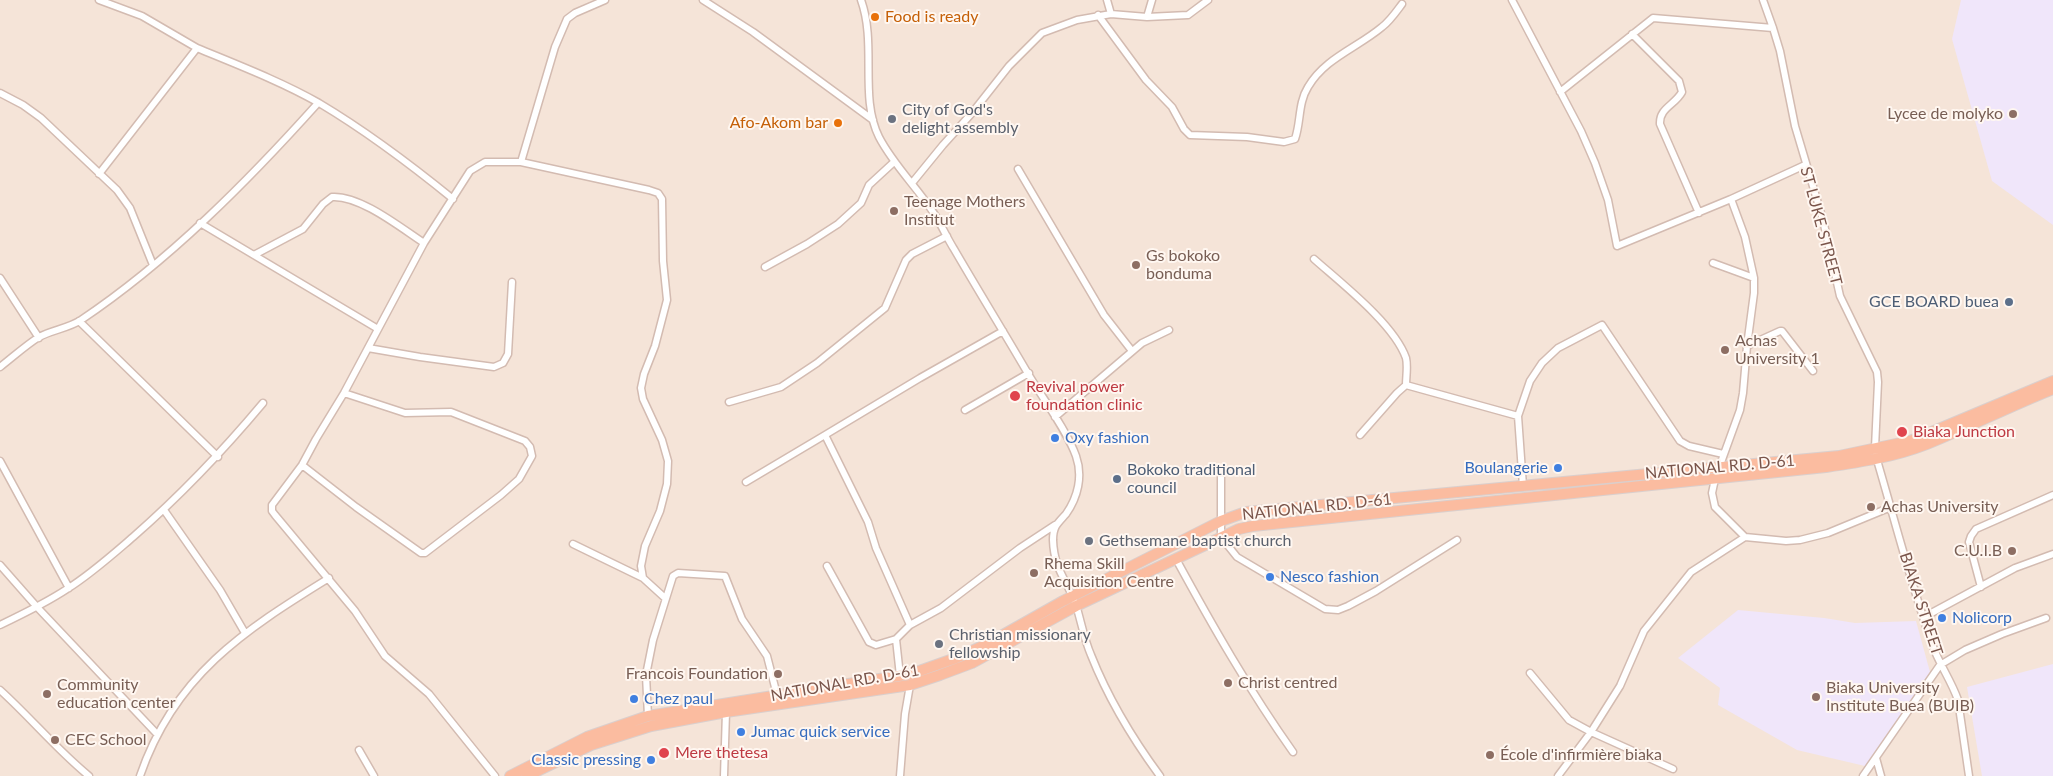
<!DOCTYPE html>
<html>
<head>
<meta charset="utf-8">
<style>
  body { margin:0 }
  canvas { display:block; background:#fdf3ea }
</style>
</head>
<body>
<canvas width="2053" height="776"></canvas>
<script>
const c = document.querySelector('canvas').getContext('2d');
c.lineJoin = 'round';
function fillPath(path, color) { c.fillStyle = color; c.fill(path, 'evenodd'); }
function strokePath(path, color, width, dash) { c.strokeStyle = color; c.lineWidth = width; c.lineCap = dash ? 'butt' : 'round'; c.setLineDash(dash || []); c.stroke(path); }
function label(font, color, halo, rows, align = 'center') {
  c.font = font + ' Lato,sans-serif'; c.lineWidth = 4; c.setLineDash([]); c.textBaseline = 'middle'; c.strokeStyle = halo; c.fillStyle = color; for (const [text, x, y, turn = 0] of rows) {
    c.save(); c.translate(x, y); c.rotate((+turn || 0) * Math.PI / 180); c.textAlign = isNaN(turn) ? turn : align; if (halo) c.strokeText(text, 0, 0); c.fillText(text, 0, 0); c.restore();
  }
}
fillPath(new Path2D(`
  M0,0h2053v776h-2053z`), '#f5e4d8');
fillPath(new Path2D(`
  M1961,0h92v225l-61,-44 -40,-142z
  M1738,610l86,8 31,5 61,-2 14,51 -65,94 -68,-16 -79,-45 2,-17 -42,-30z
  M2053,664v112h-71l-15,-89z`), '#f0e6fa');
const minor = new Path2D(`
  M99,0l43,16 55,32 -98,126
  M703,0l50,32 120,88
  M861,0c16,44 -2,97 18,137 15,29 39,51 56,78 7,11 12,23 19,34 25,43 51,85 76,128 14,23 37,54 46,79 7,20 2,41 -10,58 -8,9 -13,12 -13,26 1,30 14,40 23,65 5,16 8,34 15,50 17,43 41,83 69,121
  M1512,0l69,131 14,32 13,37 9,46 114,-47 14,38 9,41v15l-7,53 -4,47 -3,17 -25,69 -3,14 3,14 30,30 41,4 14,-1 28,-7 63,-26
  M1763,0l10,28 7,23 15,75 28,94 17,76 37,76 1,10 -3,66 2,12c18,61 34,124 55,184 7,20 19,36 26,56l11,76
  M1111,14l36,3 41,-2 20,-15
  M1098,15l48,65 26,27 12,22 6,6 57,2 37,5 11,-3c6,-17 3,-36 13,-52 17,-29 49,-39 74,-60 8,-6 14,-15 20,-23
  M1147,17l5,-17
  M1632,34l47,47 3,11c-7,13 -23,16 -22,32l39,89
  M197,48c41,17 83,33 122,55 47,28 91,61 134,96
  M1560,92l93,-74 120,10
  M0,93l23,12 18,13 76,72 13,18 23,57
  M521,162l128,28 9,3 4,6 1,62 4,39 -12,46 -11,28 -3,14 2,11 19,41 6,21 -1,23 -7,27 -15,35 -4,20 2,12 22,20
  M1018,169l86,146 28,36
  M912,183l31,-38 29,-32 37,-47 33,-33 35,-13 34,-6 -4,-14
  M1731,199l74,-34
  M200,223l178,106
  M254,255l49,-26 20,-25 9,-7c28,-2 69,31 92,46
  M1314,259c27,24 80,65 92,99 2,8 0,19 0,27
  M1713,263l41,15
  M765,267l42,-23 31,-20 23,-21 8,-18 25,-23
  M0,278l39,60
  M79,321l139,136
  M1747,346l33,-15h2l31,40
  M368,348l52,9 74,10 9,-4 5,-9 4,-72
  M0,367c13,-10 26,-22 39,-30 13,-7 30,-9 42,-17 88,-59 167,-139 237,-217
  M729,402l52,-15 36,-24 68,-55 21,-48 6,-6 35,-18
  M965,410l64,-37
  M1055,417l87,-74 27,-13
  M1360,435l37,-42 9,-8 112,31
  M0,461l69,127
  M302,465l54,42 65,46h4l76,-58 18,-16 13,-23 -2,-9 -5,-6 -74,-29 -46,1 -61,-20
  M1221,470v67l16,20 88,52 13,1 10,-4 28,-15 81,-51
  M746,482l79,-47
  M1523,486l-5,-70 12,-35 12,-18 16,-15 44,-23 78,116 9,5 34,8
  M164,510l56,80 25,43
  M573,544l70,34
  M1176,559c36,66 73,131 117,193
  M0,565l37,42 120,127
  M827,566l42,76 7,3 20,-6
  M1981,587l-12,-45 2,-6 5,-7 77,-34
  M1924,617l91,-49 38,-14
  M0,625c23,-11 46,-22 67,-36 24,-15 45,-34 66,-52 48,-42 89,-85 130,-134
  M910,625l-34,-77 -8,-26 -43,-87 95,-57 83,-47
  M1530,673l39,47 22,12 82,37
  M900,676l-4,-37 14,-14 31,-17 79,-60 35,-23
  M0,690c31,28 57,60 89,86
  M648,716l-2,-41 7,-35 20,-64 5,-3 47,3 17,43 25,37 10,39
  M359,750l15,26
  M1876,758l5,18
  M140,776c34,-100 103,-145 189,-198
  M495,776l-66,-82 -44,-38 -30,-45 -80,-96 -3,-4v-6l30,-40 14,-26 28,-46 80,-150 46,-72 15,-9h36l34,-115 12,-28 8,-6 30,-13
  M724,776l2,-64
  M900,776l5,-62 5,-29
  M1558,776l33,-44 29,-46 24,-55 47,-59 54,-35
  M1863,776l77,-111 25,-15 37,-16 44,-16`);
const trunk = new Path2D(`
  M510,776l77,-39 61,-21 263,-42 45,-16 29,-13 78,-44 158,-80 25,-9 593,-56 71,-15 143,-60
  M527,776l64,-31 60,-19 75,-14 184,-27 30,-10 32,-12 104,-57 163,-77 14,-3 573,-59c34,-5 68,-10 101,-23 42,-17 83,-38 126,-55`);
strokePath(minor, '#d3bbb1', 9);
strokePath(trunk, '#dacfcd', 12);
strokePath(minor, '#fff', 6);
strokePath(trunk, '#fbbca0', 10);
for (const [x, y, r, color] of [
  [875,17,5,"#e8710a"],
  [2013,114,5,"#8d6e63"],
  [892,119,5,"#6b7280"],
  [838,123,5,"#e8710a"],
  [894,211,5,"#8d6e63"],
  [1136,265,5,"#8d6e63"],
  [2009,302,5,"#5c6f8a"],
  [1725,350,5,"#8d6e63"],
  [1015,396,6,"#e0444e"],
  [1902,432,6,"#e0444e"],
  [1055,438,5,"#3f7fe0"],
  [1558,468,5,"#3f7fe0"],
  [1117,479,5,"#5c6f8a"],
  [1871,507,5,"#8d6e63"],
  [1089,541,5,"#6b7280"],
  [2012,551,5,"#8d6e63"],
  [1034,573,5,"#8d6e63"],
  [1270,577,5,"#3f7fe0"],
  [1942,618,5,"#3f7fe0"],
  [939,644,5,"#6b7280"],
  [778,674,5,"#8d6e63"],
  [1228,683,5,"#8d6e63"],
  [47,694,5,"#8d6e63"],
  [1816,697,5,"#8d6e63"],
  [634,699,5,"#3f7fe0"],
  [741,732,5,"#3f7fe0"],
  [55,740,5,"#8d6e63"],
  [664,753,6,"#e0444e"],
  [1490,755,5,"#8d6e63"],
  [651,760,5,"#3f7fe0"]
]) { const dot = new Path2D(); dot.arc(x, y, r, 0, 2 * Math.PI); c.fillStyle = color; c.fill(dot); strokePath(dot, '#fff7f1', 2); }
label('16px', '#c56008', '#fff7f1', [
  ["Food is ready",885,17],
  ["Afo-Akom bar",828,123,"right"]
], 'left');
label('16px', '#5b616d', '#fff7f1', [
  ["City of God's",902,110],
  ["delight assembly",902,128],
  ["Gethsemane baptist church",1099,541],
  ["Christian missionary",949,635],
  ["fellowship",949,653]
], 'left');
label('16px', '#785e54', '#fff7f1', [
  ["Lycee de molyko",2003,114,"right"],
  ["Teenage Mothers",904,202],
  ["Institut",904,220],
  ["Gs bokoko",1146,256],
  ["bonduma",1146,274],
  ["Achas",1735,341],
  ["University 1",1735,359],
  ["Achas University",1881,507],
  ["C.U.I.B",2002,551,"right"],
  ["Rhema Skill",1044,564],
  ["Acquisition Centre",1044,582],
  ["Francois Foundation",768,674,"right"],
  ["Christ centred",1238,683],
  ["Community",57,685],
  ["education center",57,703],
  ["Biaka University",1826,688],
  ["Institute Buea (BUIB)",1826,706],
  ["CEC School",65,740],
  ["École d'infirmière biaka",1500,755]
], 'left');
label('16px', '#7a554b', '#fff7f1', [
  ["ST LUKE STREET",1821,226,75],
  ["NATIONAL RD. D-61",1720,467,-5],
  ["NATIONAL RD. D-61",1317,507,-6],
  ["BIAKA STREET",1921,604,72],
  ["NATIONAL RD. D-61",845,683,-10]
]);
label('16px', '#4e5e75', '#fff7f1', [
  ["GCE BOARD buea",1999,302],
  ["Bokoko traditional",1127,470,"left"],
  ["council",1127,488,"left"]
], 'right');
label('16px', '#be3a42', '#fff7f1', [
  ["Revival power",1026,387],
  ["foundation clinic",1026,405],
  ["Biaka Junction",1913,432],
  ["Mere thetesa",675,753]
], 'left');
label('16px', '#366cbe', '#fff7f1', [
  ["Oxy fashion",1065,438],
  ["Boulangerie",1548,468,"right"],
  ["Nesco fashion",1280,577],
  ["Nolicorp",1952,618],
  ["Chez paul",644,699],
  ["Jumac quick service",751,732],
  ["Classic pressing",641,760,"right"]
], 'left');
</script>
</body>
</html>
